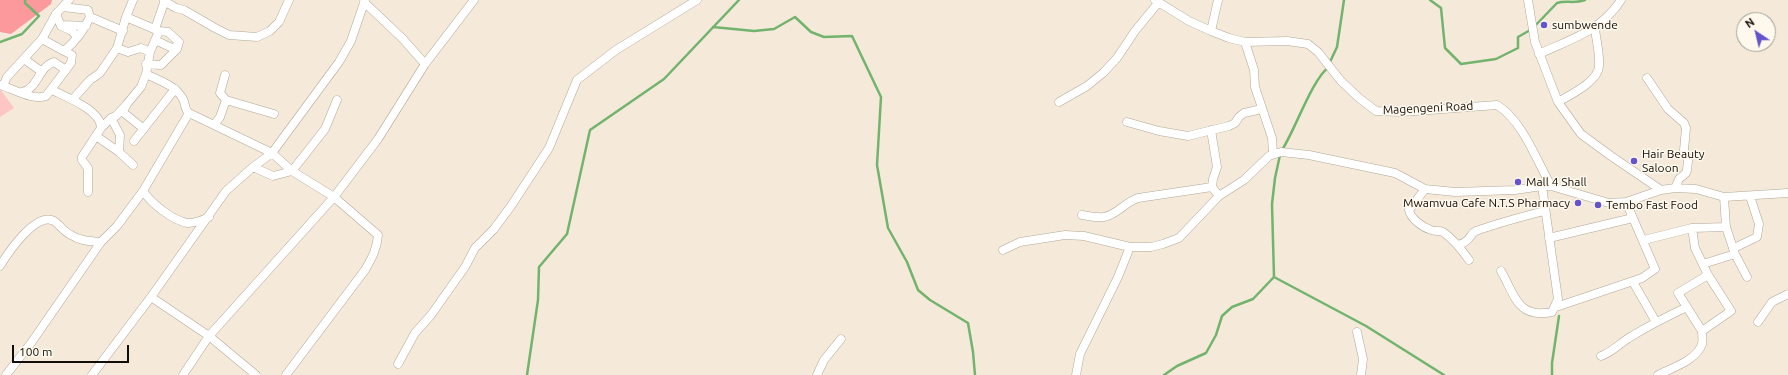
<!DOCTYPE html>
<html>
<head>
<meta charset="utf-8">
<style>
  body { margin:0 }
  #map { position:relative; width:1788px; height:375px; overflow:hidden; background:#f5ead9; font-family:Ubuntu,sans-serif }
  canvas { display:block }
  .north { position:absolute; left:1736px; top:12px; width:40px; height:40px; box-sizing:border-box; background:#fef8ed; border:1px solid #9f9a91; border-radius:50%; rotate:325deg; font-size:11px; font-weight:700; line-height:16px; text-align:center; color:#110d08 }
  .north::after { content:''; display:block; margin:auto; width:14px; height:18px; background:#6354cd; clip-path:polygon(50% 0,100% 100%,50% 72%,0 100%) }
  .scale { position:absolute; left:12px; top:345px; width:117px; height:18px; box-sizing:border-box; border:2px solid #110d08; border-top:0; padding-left:5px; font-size:12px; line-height:14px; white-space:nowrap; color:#110d08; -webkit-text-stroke:3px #fef8ed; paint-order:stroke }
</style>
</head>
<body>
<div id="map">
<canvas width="1788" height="375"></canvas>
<div class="north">N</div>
<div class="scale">100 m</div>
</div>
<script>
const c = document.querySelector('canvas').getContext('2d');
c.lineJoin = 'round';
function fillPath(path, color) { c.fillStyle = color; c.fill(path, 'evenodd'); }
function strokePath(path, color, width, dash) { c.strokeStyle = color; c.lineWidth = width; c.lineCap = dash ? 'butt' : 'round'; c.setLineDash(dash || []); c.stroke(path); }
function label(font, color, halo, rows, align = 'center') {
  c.font = font + ' Ubuntu,sans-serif'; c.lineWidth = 3; c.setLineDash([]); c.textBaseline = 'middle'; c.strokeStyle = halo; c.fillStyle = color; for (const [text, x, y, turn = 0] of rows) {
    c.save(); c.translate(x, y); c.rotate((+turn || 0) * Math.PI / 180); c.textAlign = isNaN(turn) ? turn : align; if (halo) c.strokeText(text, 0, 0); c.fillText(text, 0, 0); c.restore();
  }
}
fillPath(new Path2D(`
  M0,89l14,19 -14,9z`), '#fec5c5');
fillPath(new Path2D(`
  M0,0h52l-1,4 -40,30 -11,-2z`), '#fb999d');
strokePath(new Path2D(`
  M1430,0l11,8 4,40 16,16 35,-5 22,-11v-11l14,-8 25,-26c9,-3 17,1 28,-3
  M713,27l41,4 20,-2 21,-12 16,15 13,5 28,-1 29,61 -4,68 11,63 19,34 11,28 12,10 38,23 5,29 2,23
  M0,42l22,-8 17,-18 -14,-13v-3
  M1329,64l8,-17 7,-47
  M1282,150c12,-18 31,-72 46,-82
  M1280,155l-5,23 -3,26 2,73 92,49 78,49
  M527,375l11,-75 1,-33 28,-33 23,-104 74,-51 75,-79
  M1164,375l13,-9 29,-13 10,-18 6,-19 10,-9 21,-8 21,-22
  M1552,375v-12l7,-47`), '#72b36e', 2.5);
const minor = new Path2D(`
  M1155,0l34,21 22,10 18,7 16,4 42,-1 21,3 10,8 23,29 18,17 17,13 26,1 95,-7c25,15 40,56 54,81
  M1528,0l7,42 23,60 23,32 30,22 50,34
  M164,1l12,7 8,2 31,18 14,7 28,2 13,-6 9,-9 10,-22
  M364,2l39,37 22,25
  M56,14l5,12 11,5 5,6
  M90,17l33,14
  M126,17l33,14 9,1 11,10 -2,7 -16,16 -15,-1
  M63,25l23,1
  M155,29l10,-29
  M1211,31l7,-31
  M42,39l22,12c11,-9 20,-21 26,-34l-2,-7 -25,-3
  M155,40l17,8 3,-1 3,-3
  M1245,42l9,28 1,17 17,51 1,16
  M117,48l11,4 13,-4 9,4
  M1539,54c32,-15 62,-23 82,-54
  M24,59l18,13
  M146,74c14,7 29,11 37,25 3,6 1,10 6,14l83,40 20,18 42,26 44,38c-1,14 -6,23 -13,35l-79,105
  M1647,78l21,31 16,14 2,5 -2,22 4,11 -1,9 -1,3 -7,6 -4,9
  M0,85c15,4 32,16 46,11l25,-33 1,-8 -8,-4
  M3,86l4,-9 35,-38 14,-25 13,-14
  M52,90c14,7 49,20 49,38
  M22,92c16,-3 16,-25 32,-30l12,8
  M73,99l17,-19 10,-7 17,-25 9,-31 7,-17
  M226,100l48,14
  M1059,102l28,-16 16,-13 14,-15 18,-27 23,-28
  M1558,102c12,-7 41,-21 41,-36 1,-13 -3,-26 -4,-38
  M126,106l-3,5 1,2 20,16
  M189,113l-46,78c8,12 30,30 45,32 7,0 15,-3 21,-6
  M111,118l9,17 -1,17 14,13
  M1127,122l32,9 29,5 41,-10 6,-3 4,-6 5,-4 18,-4
  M214,125l6,-8 6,-17 -6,-7 5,-18
  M1211,130l6,37 -4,12 -1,8
  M96,136l23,16
  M134,141l41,-52
  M253,167l20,9 19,-5 33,-42 12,-29
  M1425,189l-16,21c2,9 13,17 22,20 4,2 8,0 12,2 10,7 19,18 26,28
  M88,192v-24l-6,-8v-3l19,-29 10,-10 5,-2 10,-11 15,-18 5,-13 4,-22 9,-21
  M1724,197l2,30 9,27 12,23
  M1082,215c7,1 16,3 22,2 13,-2 21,-15 34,-19l74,-11 7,9
  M1549,238l84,-20
  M1644,240l48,-12 34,-1
  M1458,245c14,-4 11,-11 18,-14 22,-8 45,-14 68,-20
  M1734,248l23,-11 2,-13 -9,-28
  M1003,250l17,-8 45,-7 19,1 46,11h21l12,-3 16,-6 40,-42 25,-16 25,-24 12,-4 28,3 86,18 30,16 30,3 60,-2 27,-4h9l58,17 17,-1 35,-12 14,-2 21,1 28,8 64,-4
  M1703,264l32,-10
  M0,266c8,-13 36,-55 54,-45 6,4 10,11 17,14 9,6 19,6 30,7l16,-16 26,-35
  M1501,271c14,24 16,48 51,41l6,-13 -16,-113
  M1633,282l23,40
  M151,297l58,39 47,39
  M1556,307l86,-29 13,-9 -29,-67
  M1758,322l14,-20 16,-8
  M1702,331l-24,-38 30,-18
  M1357,332l6,27 -2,16
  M1601,356c12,-4 20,-14 31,-20 18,-11 36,-20 55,-29
  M398,364l17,-31 16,-18 34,-48 10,-19 19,-19 17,-23 38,-58 28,-68 39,-30 81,-50
  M6,375l25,-32 70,-101
  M92,375l59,-78 75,-106 27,-24 19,-14 67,-91 12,-21 14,-41
  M183,375l26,-39 125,-139 44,-58 47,-75 49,-64
  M817,375l7,-15 17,-21
  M1076,375l4,-21 38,-77 12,-30
  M1658,375c14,-7 39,-15 44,-31 1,-4 0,-9 0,-13l29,-20 -23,-36 -13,-27 -3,-20`);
strokePath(minor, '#b1a796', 9);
strokePath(minor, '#fff', 8);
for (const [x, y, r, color] of [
  [1544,25,4,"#6354cd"],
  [1634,161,4,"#6354cd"],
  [1518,182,4,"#6354cd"],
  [1578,203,4,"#6354cd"],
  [1598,205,4,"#6354cd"]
]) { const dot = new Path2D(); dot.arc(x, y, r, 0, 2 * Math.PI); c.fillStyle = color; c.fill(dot); strokePath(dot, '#fef8ed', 1.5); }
label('12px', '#110d08', '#fef8ed', [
  ["sumbwende",1552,25],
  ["Hair Beauty",1642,154],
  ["Saloon",1642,168],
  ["Mall 4 Shall",1526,182],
  ["Mwamvua Cafe N.T.S Pharmacy",1570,203,"right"],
  ["Tembo Fast Food",1606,205]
], 'left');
label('12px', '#110d08', '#fef8ed', [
  ["Magengeni Road",1428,108,-3]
]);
</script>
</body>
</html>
